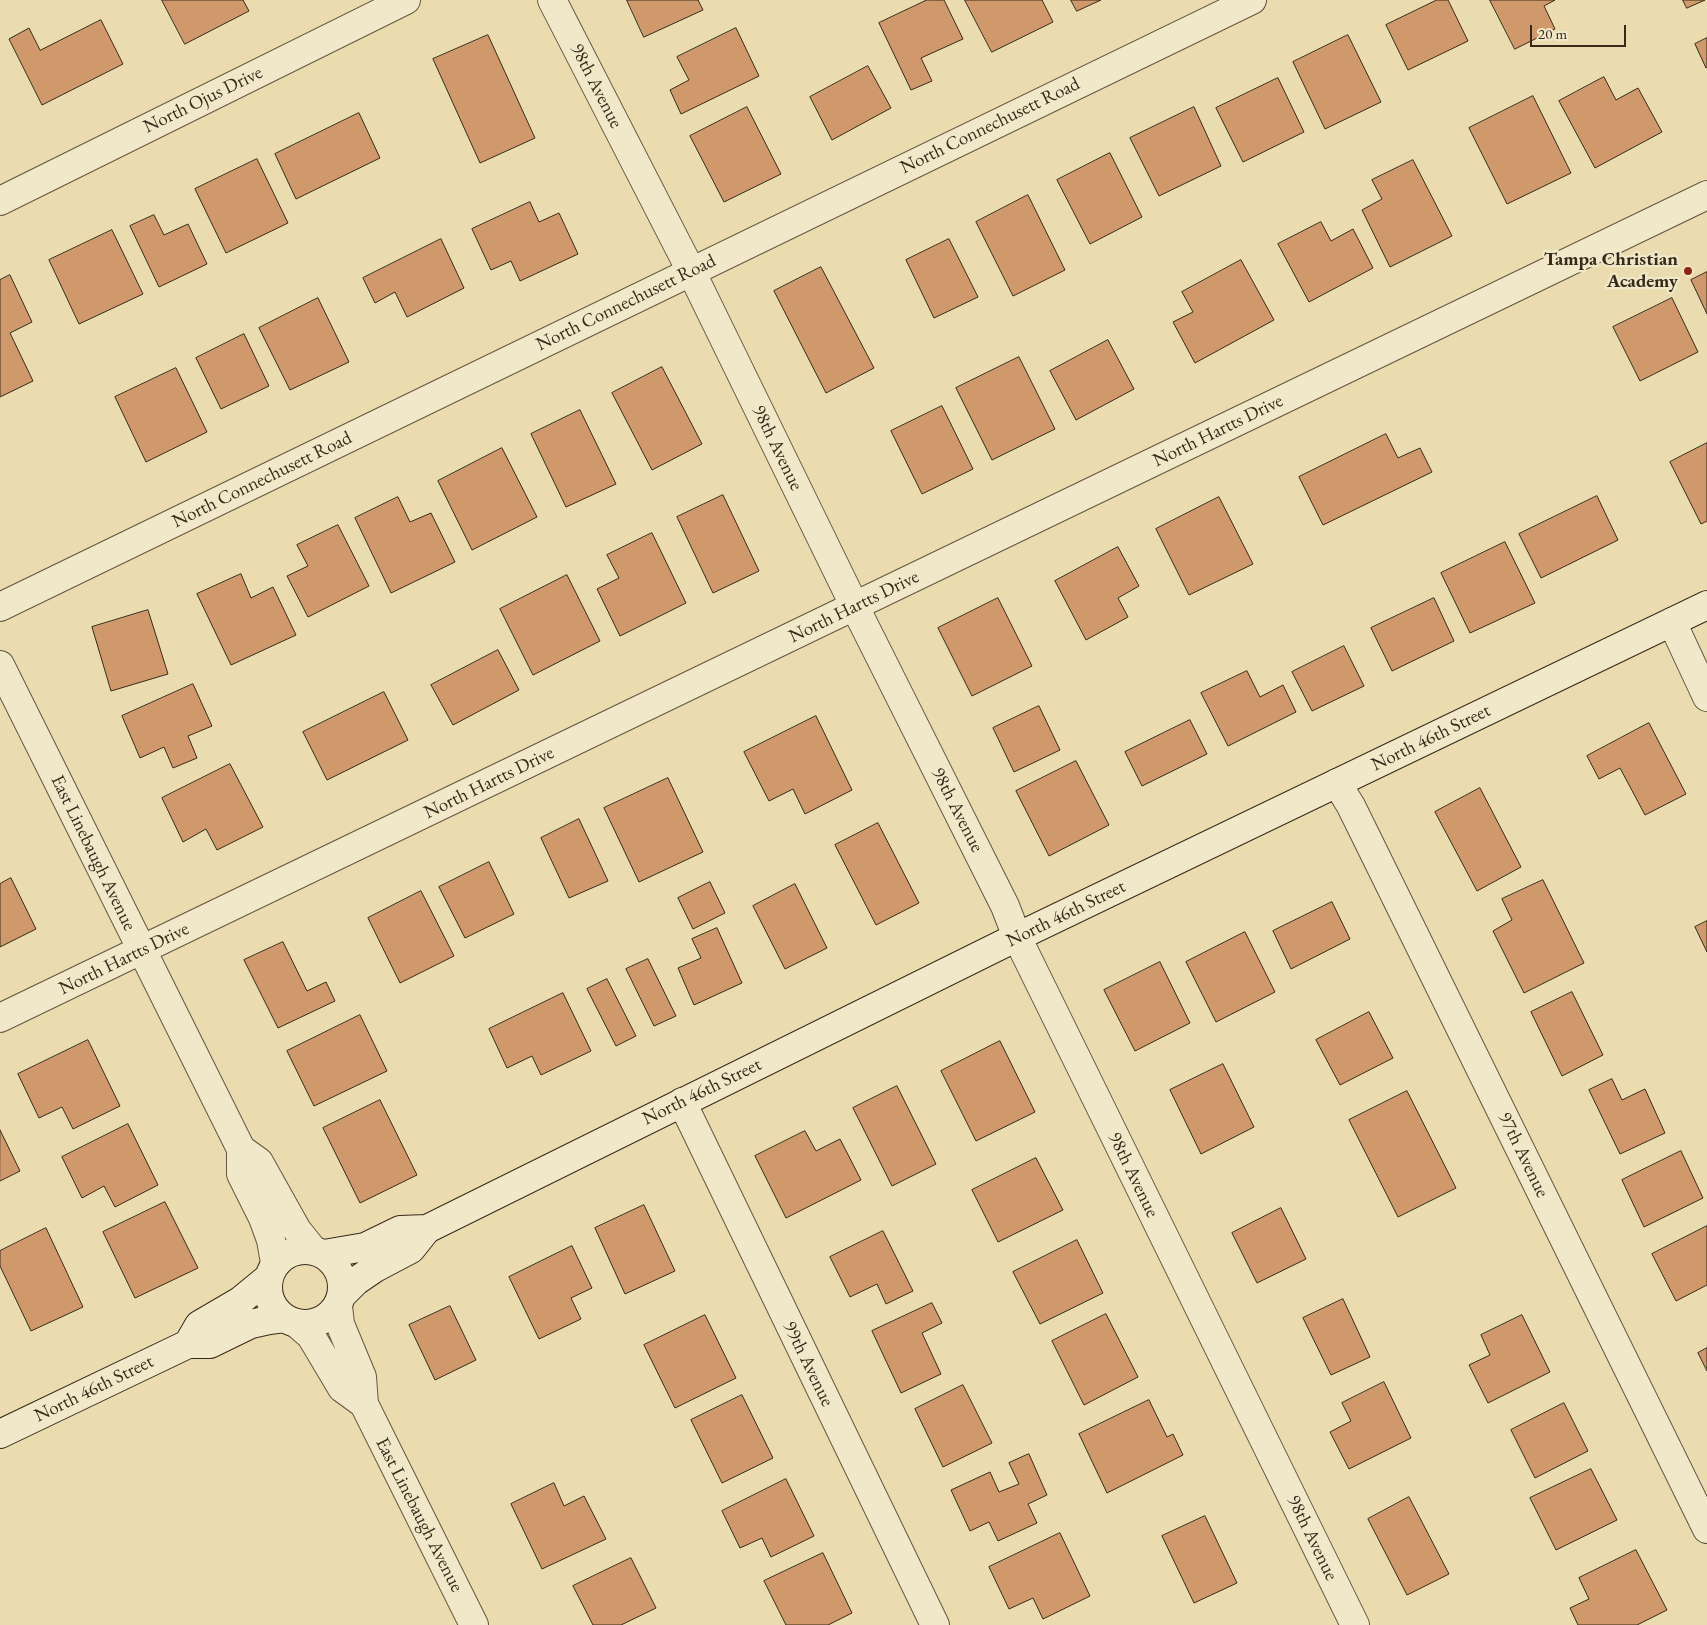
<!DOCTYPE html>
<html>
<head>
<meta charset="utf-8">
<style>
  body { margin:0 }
  #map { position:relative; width:1707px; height:1625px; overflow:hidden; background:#eadcae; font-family:"EB Garamond",serif }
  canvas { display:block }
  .scale { position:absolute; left:1530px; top:25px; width:96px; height:22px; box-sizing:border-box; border:2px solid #372a1b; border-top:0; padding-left:6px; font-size:15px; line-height:18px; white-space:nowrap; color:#372a1b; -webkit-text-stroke:4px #f1e8ca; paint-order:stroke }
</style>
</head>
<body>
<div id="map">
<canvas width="1707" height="1625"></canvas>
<div class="scale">20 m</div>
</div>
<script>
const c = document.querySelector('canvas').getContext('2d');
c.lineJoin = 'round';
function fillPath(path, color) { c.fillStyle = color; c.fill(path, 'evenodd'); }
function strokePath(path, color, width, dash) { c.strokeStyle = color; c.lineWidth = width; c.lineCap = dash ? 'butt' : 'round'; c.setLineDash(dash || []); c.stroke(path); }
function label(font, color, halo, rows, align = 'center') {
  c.font = font + ' "EB Garamond",serif'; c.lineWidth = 4.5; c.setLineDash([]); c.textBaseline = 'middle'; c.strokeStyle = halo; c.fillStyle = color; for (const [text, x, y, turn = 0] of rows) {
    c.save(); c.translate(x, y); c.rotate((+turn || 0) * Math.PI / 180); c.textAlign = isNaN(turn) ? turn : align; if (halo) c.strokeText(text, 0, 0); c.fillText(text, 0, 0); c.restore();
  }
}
const building = new Path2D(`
  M162,0h81l6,11 -64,33z
  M627,0h71l5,10 -59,27z
  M927,0h17l19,39 -42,19 11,23 -21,9 -32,-67z
  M965,0h77l11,22 -61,30z
  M1071,0h30l-24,11z
  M1437,0h11l20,41 -60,29 -22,-45z
  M1490,0h65l-11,6 11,23 -40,20z
  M1683,0h22l-18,8z
  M101,20l22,44 -81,41 -33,-66 20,-11 11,22z
  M736,28l23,48 -78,38 -11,-24 19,-10 -12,-23z
  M488,35l47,103 -55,25 -47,-104z
  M1348,35l33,67 -56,27 -32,-67z
  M1707,38v29l-1,1 -11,-24z
  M868,66l23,42 -59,32 -22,-43z
  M1604,77l12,23 22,-12 24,44 -67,36 -36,-67z
  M1278,78l26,54 -61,30 -27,-54z
  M1533,96l38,77 -64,31 -38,-76z
  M747,107l34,67 -57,28 -34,-66z
  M1194,107l27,59 -62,30 -29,-58z
  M359,113l21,45 -84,41 -21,-45z
  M1110,153l32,64 -52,27 -33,-64z
  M257,159l31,64 -62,30 -31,-64z
  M1413,160l39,76 -62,31 -28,-57 20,-11 -10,-19z
  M1028,195l37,75 -52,26 -37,-74z
  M530,202l9,20 20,-9 19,41 -58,27 -9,-20 -20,9 -19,-41z
  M154,215l10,20 24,-11 19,40 -48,23 -29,-61z
  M1321,222l10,19 22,-12 20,39 -64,34 -31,-58z
  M112,230l31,64 -64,30 -30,-64z
  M441,239l23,49 -57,29 -12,-25 -20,11 -12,-25z
  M949,239l29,58 -44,21 -28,-58z
  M1241,260l33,60 -79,43 -22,-41 20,-10 -11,-20z
  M821,267l53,101 -48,25 -52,-102z
  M1707,272v42l-16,-34z
  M10,275l22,47 -22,11 23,48 -33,16v-117z
  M318,298l31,64 -59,28 -31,-62z
  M1672,298l26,54 -58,29 -27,-54z
  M244,334l25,52 -48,23 -25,-51z
  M1108,340l26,49 -58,31 -26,-49z
  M1019,357l36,72 -63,31 -36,-72z
  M662,367l40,77 -50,26 -40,-77z
  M176,368l31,64 -61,30 -31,-65z
  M942,406l31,63 -51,25 -31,-63z
  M580,410l36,74 -50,23 -35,-73z
  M1386,434l12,24 22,-10 12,24 -109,53 -24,-48z
  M1707,443v78l-6,3 -31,-62z
  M502,448l35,69 -65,33 -34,-69z
  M723,495l36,76 -46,22 -36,-76z
  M1597,496l21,44 -77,38 -22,-44z
  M398,497l12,25 21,-9 24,49 -64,31 -36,-75z
  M1219,497l34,67 -64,31 -33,-66z
  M338,525l31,61 -61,31 -21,-41 21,-10 -11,-21z
  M652,533l34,70 -66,33 -23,-47 22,-11 -12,-23z
  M1505,542l30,61 -65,30 -29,-60z
  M1118,547l21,39 -21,12 10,19 -42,23 -31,-59z
  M241,574l10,24 22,-11 23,48 -65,30 -34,-71z
  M567,575l33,66 -67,34 -33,-66z
  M998,598l34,68 -60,30 -34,-68z
  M1434,598l20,43 -62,30 -21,-43z
  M148,610l20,64 -57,17 -19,-64z
  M1344,646l20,40 -52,25 -20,-39z
  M498,650l21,40 -66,35 -22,-40z
  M1247,671l13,26 23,-12 13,27 -68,34 -27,-53z
  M193,684l19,42 -24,10 9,22 -24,10 -9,-21 -24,11 -18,-42z
  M384,692l24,48 -81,40 -24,-48z
  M1039,706l21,44 -46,22 -21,-44z
  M816,716l36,74 -47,24 -12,-25 -24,12 -25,-49z
  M1190,720l17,34 -65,32 -17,-34z
  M1649,723l37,71 -41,21 -25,-47 -21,11 -12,-23z
  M1076,761l33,64 -60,31 -33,-65z
  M230,764l33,63 -46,23 -11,-21 -23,13 -21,-44z
  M668,778l35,74 -64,30 -35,-74z
  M1480,788l41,79 -44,24 -42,-79z
  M579,819l29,62 -39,17 -28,-60z
  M878,823l41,80 -43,22 -41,-80z
  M489,862l25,52 -49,24 -26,-51z
  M11,878l25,51 -36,18v-63z
  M1543,880l41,83 -60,30 -31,-62 19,-11 -10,-21z
  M710,882l15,31 -32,16 -15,-31z
  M795,884l32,64 -42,21 -32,-63z
  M421,891l33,65 -54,27 -32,-65z
  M1332,902l18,37 -59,30 -18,-38z
  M1707,921v31l-12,-25z
  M717,928l25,55 -48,22 -16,-37 23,-10 -9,-19z
  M1245,932l30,60 -59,30 -30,-60z
  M283,942l24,49 19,-9 9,19 -57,27 -34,-68z
  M648,959l28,57 -22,10 -28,-57z
  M1160,962l30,61 -55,28 -31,-61z
  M607,979l29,57 -20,10 -29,-57z
  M1572,992l31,63 -41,21 -31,-64z
  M563,993l28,58 -50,24 -9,-19 -25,12 -18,-39z
  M1369,1012l24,46 -53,27 -24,-45z
  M360,1015l27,56 -73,35 -27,-55z
  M88,1040l32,66 -47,23 -11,-22 -23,11 -21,-44z
  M1000,1041l35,71 -59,29 -35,-70z
  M1223,1064l31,63 -53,27 -31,-64z
  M1612,1079l10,21 23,-11 20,44 -45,21 -31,-64z
  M897,1086l39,78 -44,22 -39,-78z
  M1407,1091l49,97 -58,29 -49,-97z
  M380,1100l37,75 -57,28 -37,-75z
  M128,1124l30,61 -43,22 -11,-21 -22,12 -20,-41z
  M0,1130l20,41 -20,10z
  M805,1131l11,20 24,-12 21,41 -75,38 -31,-62z
  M1681,1151l22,47 -59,29 -22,-47z
  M1036,1158l27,52 -65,32 -26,-52z
  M165,1202l33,66 -63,30 -32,-66z
  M644,1205l31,66 -50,23 -30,-66z
  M1281,1208l25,51 -49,24 -25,-50z
  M1707,1226v59l-31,16 -24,-47z
  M46,1228l37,79 -52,24 -31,-65v-15z
  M883,1231l30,60 -27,13 -9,-20 -27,13 -20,-40z
  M1077,1240l26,53 -63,31 -27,-52z
  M572,1246l20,42 -21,10 10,21 -42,20 -30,-62z
  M1343,1299l27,58 -39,18 -28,-57z
  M932,1303l10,20 -20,10 19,41 -40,19 -29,-62z
  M450,1306l26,54 -41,20 -26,-55z
  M1106,1314l32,63 -54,28 -32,-64z
  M705,1315l31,63 -61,30 -31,-63z
  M1522,1315l28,57 -62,31 -19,-38 21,-10 -9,-20z
  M1707,1348v23l-9,-18z
  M1384,1382l27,56 -62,31 -19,-37 21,-11 -9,-18z
  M963,1385l29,58 -49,24 -28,-58z
  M742,1395l31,63 -51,25 -31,-63z
  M1149,1400l18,37 6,-3 10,21 -76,38 -28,-59z
  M1564,1403l24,48 -53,27 -24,-48z
  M1029,1454l18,41 -19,9 9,19 -39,18 -9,-19 -19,9 -19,-41 39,-18 9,20 20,-8 -10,-21z
  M1591,1469l26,51 -61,30 -26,-52z
  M786,1479l28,57 -43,21 -9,-19 -22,10 -18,-37z
  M554,1483l10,23 20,-10 22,43 -64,30 -31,-65z
  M1409,1497l40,77 -42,21 -39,-76z
  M1205,1516l32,67 -43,20 -32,-67z
  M1060,1533l30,63 -47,23 -10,-21 -24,11 -20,-42z
  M1636,1550l31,60 -30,15h-59l-8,-17 19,-9 -10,-21z
  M823,1553l29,60 -24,12h-42l-22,-44z
  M631,1558l25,50 -35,17h-28l-20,-39z`);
fillPath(building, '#d0996b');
strokePath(building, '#372a1b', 1);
const street = new Path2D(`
  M552,0l139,271 164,336 150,299 12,31 338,688
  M0,201l406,-201
  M0,607l1252,-607
  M1672,622l35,75
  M0,665l241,484 18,13 38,68 16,20
  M1337,783l14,23 356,723
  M0,1018l1707,-823
  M682,1102l253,523
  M241,1149v25l22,44 8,22 4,23
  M338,1306l2,18 22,53 2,27 110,221
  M296,1323l15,13 31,52 22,16`);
const secondary = new Path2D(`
  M268 1287a37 37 0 1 1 74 0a37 37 0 1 1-74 0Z
  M324,1254l41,-7 35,-17 27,-1 590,-292 690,-332
  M342,1295l14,-14 19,-13 36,-19 16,-20
  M188,1344l11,-19 41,-24 28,-23
  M0,1434l188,-90h22l41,-20 18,-4 16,-2`);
strokePath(street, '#645640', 30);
strokePath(secondary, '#372a1b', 30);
strokePath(street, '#f1e8ca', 28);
strokePath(secondary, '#f1e8ca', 28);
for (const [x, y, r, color] of [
  [1688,271,5,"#8f2418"]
]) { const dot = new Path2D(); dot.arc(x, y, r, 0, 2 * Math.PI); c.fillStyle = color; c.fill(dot); strokePath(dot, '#f1e8ca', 2); }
label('19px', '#372a1b', '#f1e8ca', [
  ["98th Avenue",596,86,63],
  ["North Ojus Drive",203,100,-26],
  ["North Connechusett Road",990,126,-26],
  ["North Connechusett Road",626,303,-26],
  ["North Hartts Drive",1218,431,-26],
  ["98th Avenue",777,448,64],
  ["North Connechusett Road",262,480,-26],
  ["North Hartts Drive",854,607,-26],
  ["North 46th Street",1431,738,-26],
  ["North Hartts Drive",489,783,-26],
  ["98th Avenue",957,810,63],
  ["East Linebaugh Avenue",93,853,64],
  ["North 46th Street",1066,914,-26],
  ["North Hartts Drive",124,959,-26],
  ["North 46th Street",702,1092,-26],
  ["97th Avenue",1523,1155,64],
  ["98th Avenue",1133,1175,64],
  ["99th Avenue",808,1364,64],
  ["North 46th Street",94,1389,-26],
  ["East Linebaugh Avenue",419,1515,63],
  ["98th Avenue",1312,1538,64]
]);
label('bold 19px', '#372a1b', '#f1e8ca', [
  ["Tampa Christian",1678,260],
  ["Academy",1678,282]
], 'right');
</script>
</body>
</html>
